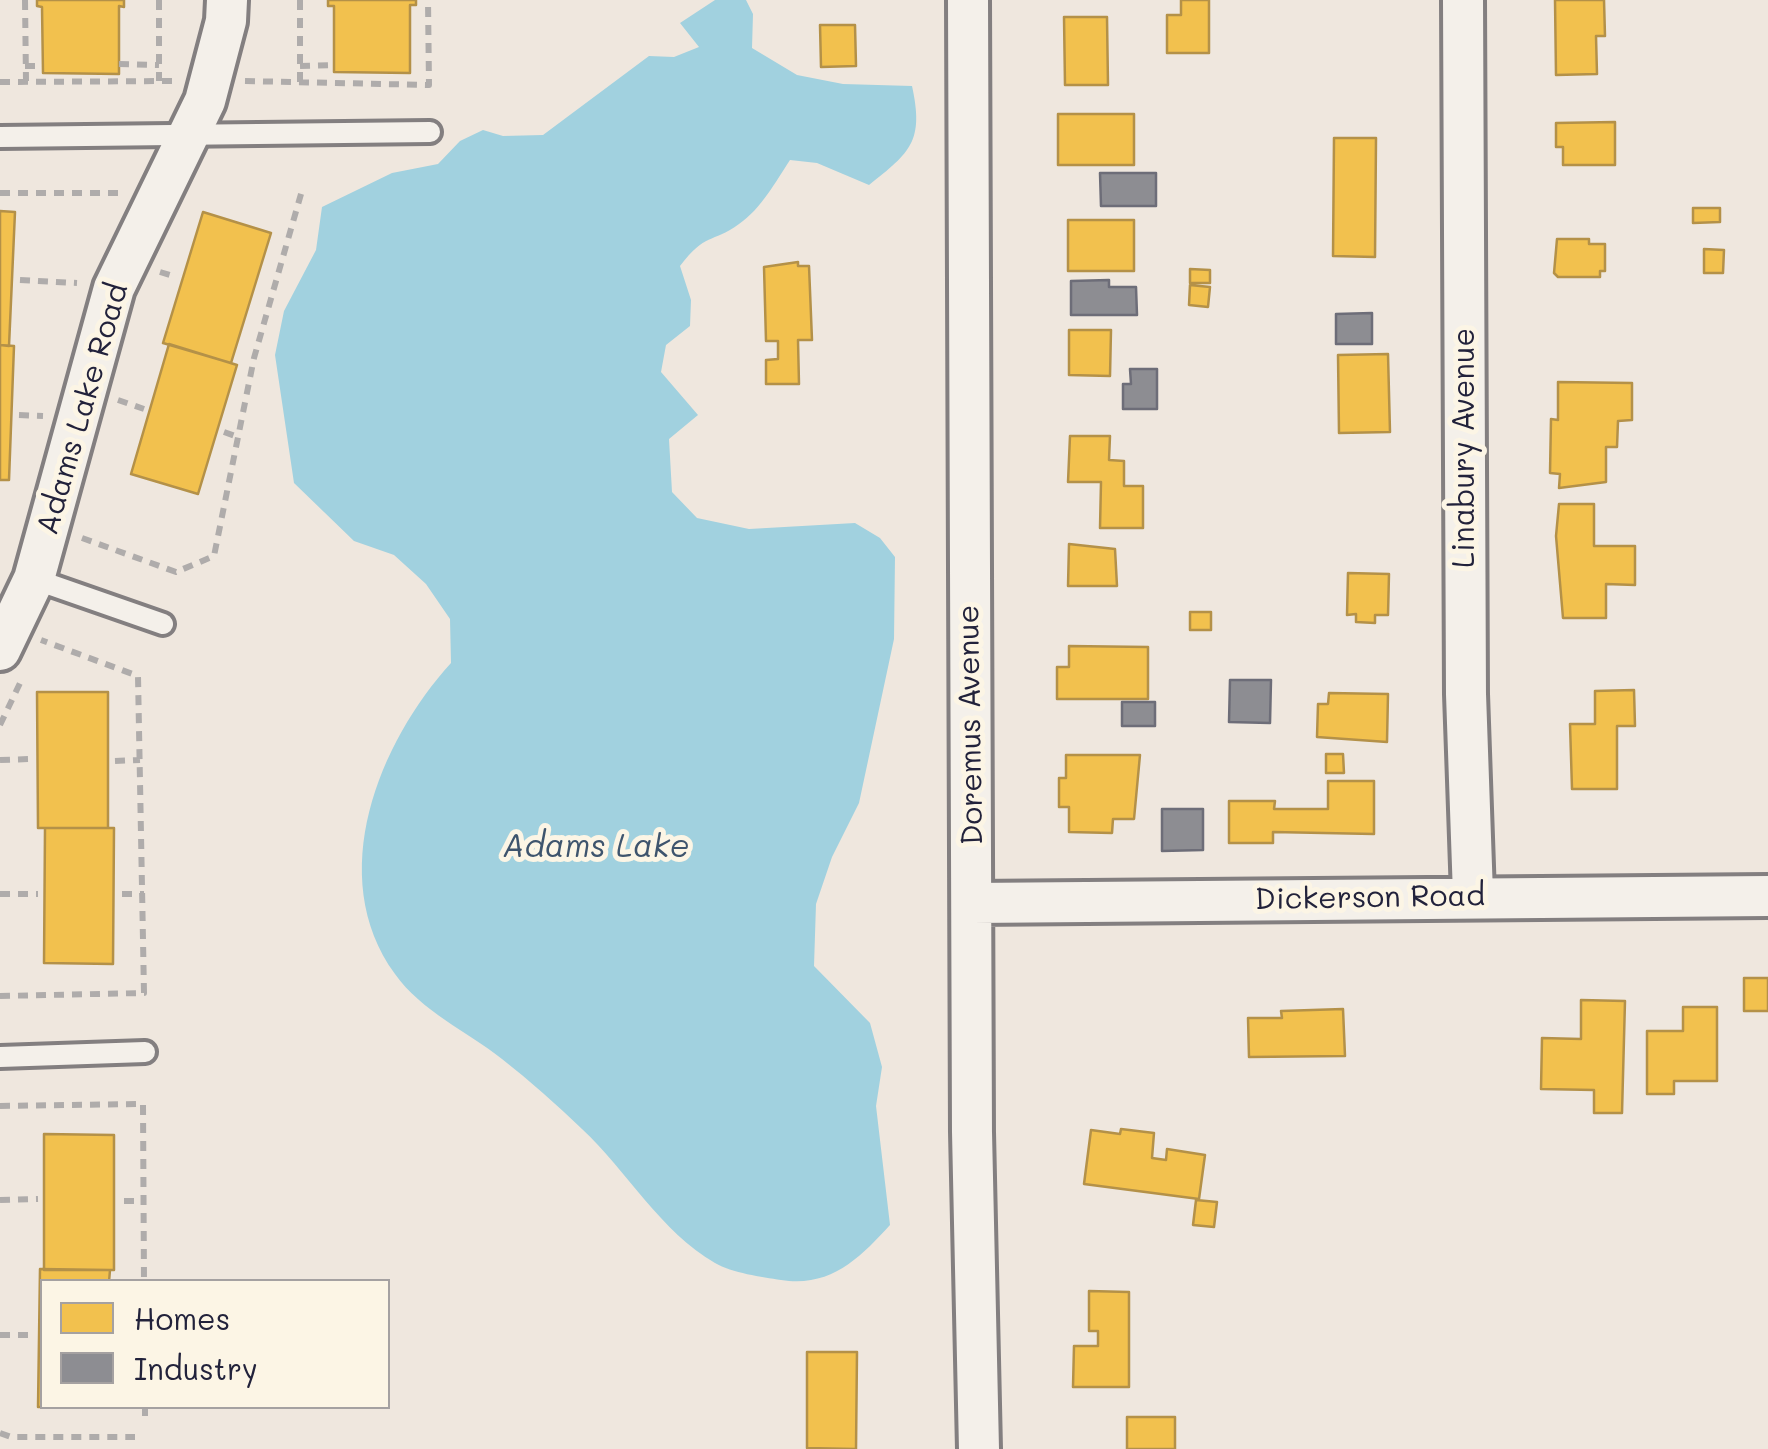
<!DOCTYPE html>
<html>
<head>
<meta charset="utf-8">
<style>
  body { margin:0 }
  #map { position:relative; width:1768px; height:1449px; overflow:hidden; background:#efe7de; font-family:Mali,sans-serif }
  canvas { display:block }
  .legend { position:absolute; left:40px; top:1279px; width:350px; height:130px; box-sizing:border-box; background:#fcf5e5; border:2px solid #a5a1a1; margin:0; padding:12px 18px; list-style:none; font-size:30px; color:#22223b }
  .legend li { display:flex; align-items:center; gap:20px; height:50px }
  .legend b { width:50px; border:2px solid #a5a1a1 }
</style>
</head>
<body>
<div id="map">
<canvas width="1768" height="1449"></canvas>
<ul class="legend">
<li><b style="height:28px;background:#f2c14e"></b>Homes</li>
<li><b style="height:28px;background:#8d8d92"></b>Industry</li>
</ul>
</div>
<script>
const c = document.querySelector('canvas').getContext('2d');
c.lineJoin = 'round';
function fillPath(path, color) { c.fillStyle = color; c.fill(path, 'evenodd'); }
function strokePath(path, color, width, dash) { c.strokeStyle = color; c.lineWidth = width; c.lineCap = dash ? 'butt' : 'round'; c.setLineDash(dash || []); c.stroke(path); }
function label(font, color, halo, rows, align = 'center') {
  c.font = font + ' Mali,sans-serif'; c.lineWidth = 10; c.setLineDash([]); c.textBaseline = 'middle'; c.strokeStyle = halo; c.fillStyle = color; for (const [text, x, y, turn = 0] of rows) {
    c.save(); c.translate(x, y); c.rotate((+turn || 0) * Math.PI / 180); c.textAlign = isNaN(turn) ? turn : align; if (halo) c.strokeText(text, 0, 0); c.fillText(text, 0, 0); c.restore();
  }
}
fillPath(new Path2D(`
  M715,0h31l7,14 -1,34 45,27 46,9 69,2c12,55 -1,66 -43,99l-52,-22 -27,-3c-14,21 -29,49 -51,64 -28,20 -33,8 -59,42l11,34 -1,26 -24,19 -5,27 37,43 -29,24 3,53 25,26 52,11 106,-6 25,15 15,19 -1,82 -35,164 -27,54 -16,47 -2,62 56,57 12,44 -6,39 14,119c-30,33 -60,63 -109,55 -19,-3 -49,-7 -66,-17 -54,-31 -88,-92 -133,-134 -25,-24 -52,-48 -80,-70 -34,-27 -81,-48 -107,-85 -71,-98 -16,-232 56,-311l-1,-44 -24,-35 -32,-29 -40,-14 -60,-58 -19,-128 9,-44 32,-61 6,-43 70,-34 46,-9 22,-23 23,-11 20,6 40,-1 106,-79 25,1 25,-10 -19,-24z`), '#a1d1df');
const homes = new Path2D(`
  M37,0h87v7l-5,-1v68l-76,-1 -1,-66 -5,-1z
  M328,0h88v5h-6v68l-76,-1v-66h-6z
  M1181,0h28v53h-42v-38h14z
  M1555,0h49l1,36h-9l1,38 -41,1z
  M1064,17h43l1,68h-43z
  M820,25h35l1,41 -35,1z
  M1058,114h76v51h-76z
  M1615,122v43h-52v-18h-7v-24z
  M1334,138h42l-1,119 -42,-1z
  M1693,208h27v14l-27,1z
  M0,211l15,1 -6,134 -9,-1z
  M203,212l68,21 -40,130 -68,-20z
  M1068,220h66v51h-66z
  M1557,239h32v5h16v27h-5v6h-42l-4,-4z
  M1704,249l20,1 -1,23h-19z
  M798,262v4h11l3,74h-14l1,44h-33v-24l12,-1v-18h-12l-2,-74z
  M1190,269l20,1v13h-20z
  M1190,285l20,2 -2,20 -19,-2z
  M1069,330h42l-1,46 -41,-1z
  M169,344l68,21 -39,129 -67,-20z
  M0,345l14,1 -5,134h-9z
  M1388,354l2,78 -51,1 -1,-78z
  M1558,382l74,1v37l-14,1 -1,26h-11v35l-47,6 1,-14 -10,-1 1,-54 7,1z
  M1070,436h40l-1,24 15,1v25h19v42h-43l1,-46h-33z
  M1559,504h35v42h41v39l-29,-1v34h-43l-7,-82z
  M1069,544l46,5 2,37h-49z
  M1348,573l41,1 -1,41h-13v8l-19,-1v-8l-9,1z
  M1190,612h21v18h-21z
  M1069,646l79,1v52h-91v-32h12z
  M1634,690l1,36h-18v63h-45l-2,-65h25v-33z
  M37,692h71v136h-70z
  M1329,693l59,1 -1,48 -70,-5 1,-33h10z
  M1326,754h17l1,19h-18z
  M1066,755h74l-6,64h-21l-1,14 -43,-1v-25h-10v-29h7z
  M1328,781h46v53l-101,-2v11h-44v-42h46l-1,8h54z
  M45,828h69l-1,136 -69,-1z
  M1744,978h24v33h-24z
  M1581,1000l44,1 -3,112h-28v-23l-53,-1 1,-51 39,1z
  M1683,1007h34v74h-43v13h-27v-63h36z
  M1343,1009l2,47 -96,1 -1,-39h34l-1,-7z
  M1121,1129l33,4 -2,25 14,2 1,-11 38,6 -6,44 -115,-15 7,-54 29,4z
  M44,1134l70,1v135h-70z
  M1196,1200l21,2 -3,25 -21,-2z
  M40,1269l70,1 -1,12h-67v124l66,1h-70z
  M1089,1291l40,1v95h-56l1,-41h24v-15h-9z
  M807,1352h50l-1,97 -49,-1z
  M1127,1417h48v32h-48z`);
fillPath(homes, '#f2c14e');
strokePath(homes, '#b49148', 2.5);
const industry = new Path2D(`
  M1100,173h56v33h-55z
  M1109,280v7h27l1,28h-66v-34z
  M1372,313v31h-36v-30z
  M1130,369h27v40h-34v-25h8z
  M1230,680h41l-1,43 -41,-1z
  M1122,702h33v24h-33z
  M1162,809h41v41l-41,1z`);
fillPath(industry, '#8d8d92');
strokePath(industry, '#6d6d78', 2.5);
const service = new Path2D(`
  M0,137l430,-5
  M34,579l129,45
  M0,1057l145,-5`);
const minor = new Path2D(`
  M968,0l4,1132 7,317
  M1463,0l3,694 7,201
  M0,650l34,-71 80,-291 91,-187 21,-80 1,-21
  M973,903l795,-7`);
strokePath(service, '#837f80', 28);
strokePath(minor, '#837f80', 48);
strokePath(new Path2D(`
  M25,0l1,81
  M159,0v81
  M119,64l40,1
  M25,66h18
  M300,66l34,-1
  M245,81l184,4 -1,-85
  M0,82l173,-1
  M300,82v-82
  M0,193h119
  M160,272l16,5
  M20,280l57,3
  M118,400l26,9
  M19,415l24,1
  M224,432l14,5
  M82,538l94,34 38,-16 40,-198 49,-171
  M0,725l21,-44
  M0,760l31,-1
  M115,761l25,-1
  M0,894h38
  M122,894h22
  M0,996l144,-3 -6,-317 -97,-36
  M0,1106l143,-2 1,178
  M0,1200l38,-1
  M124,1201h20
  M0,1335h32
  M145,1406v13
  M0,1433l11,4h124`), '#afacab', 6, [10, 8]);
strokePath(service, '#f4f0ea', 20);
strokePath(minor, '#f4f0ea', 40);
label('30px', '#22223b', '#fcf5e5', [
  ["Adams Lake Road",83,409,-74],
  ["Linabury Avenue",1465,448,-90],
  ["Doremus Avenue",971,725,-91],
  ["Dickerson Road",1370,898,-1]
]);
label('italic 32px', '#3e546d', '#fcf5e5', [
  ["Adams Lake",596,847]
]);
</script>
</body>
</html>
